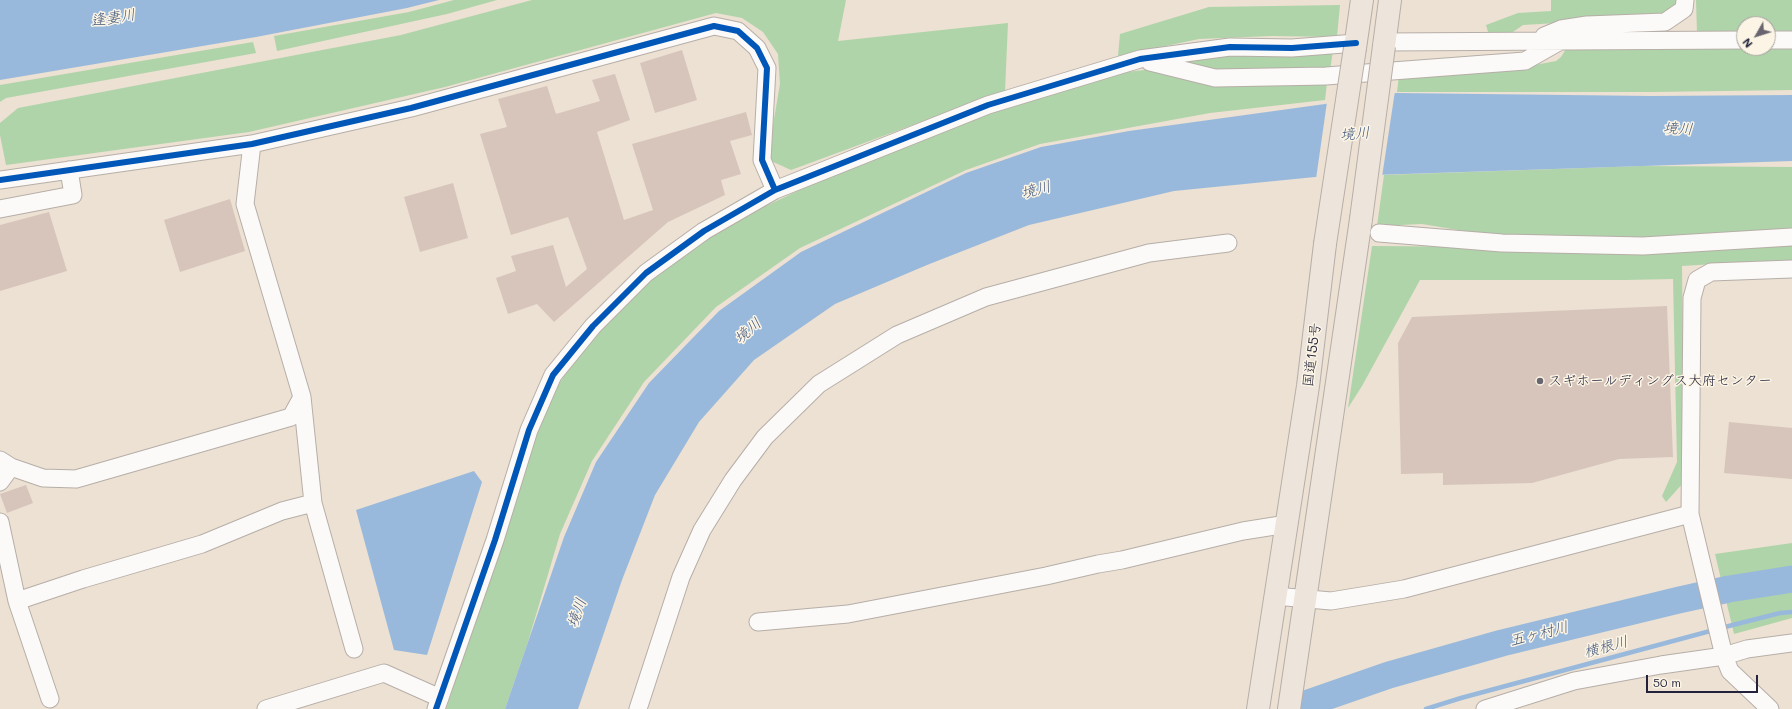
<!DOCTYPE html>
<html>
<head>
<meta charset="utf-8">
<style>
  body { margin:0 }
  #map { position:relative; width:1792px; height:709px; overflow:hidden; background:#ece1d2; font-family:Mali,sans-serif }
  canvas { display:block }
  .north { position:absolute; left:1736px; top:16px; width:40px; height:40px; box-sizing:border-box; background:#fcf5e5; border:1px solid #a5a1a1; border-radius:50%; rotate:231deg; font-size:11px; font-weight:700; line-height:16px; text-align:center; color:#22223b }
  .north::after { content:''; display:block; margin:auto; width:14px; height:18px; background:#696570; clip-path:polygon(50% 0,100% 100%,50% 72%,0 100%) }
  .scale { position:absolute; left:1646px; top:675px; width:112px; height:18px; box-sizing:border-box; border:2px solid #22223b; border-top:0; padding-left:5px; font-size:12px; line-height:14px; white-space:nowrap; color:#22223b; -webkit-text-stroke:3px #fcf5e5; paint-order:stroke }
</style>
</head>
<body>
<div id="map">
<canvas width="1792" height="709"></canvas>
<div class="north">N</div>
<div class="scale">50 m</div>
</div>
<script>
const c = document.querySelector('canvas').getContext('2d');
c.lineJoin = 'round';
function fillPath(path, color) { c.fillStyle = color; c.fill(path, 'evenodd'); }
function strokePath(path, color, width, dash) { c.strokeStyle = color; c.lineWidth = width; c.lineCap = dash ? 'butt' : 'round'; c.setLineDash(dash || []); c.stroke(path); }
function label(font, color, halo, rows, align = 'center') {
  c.font = font + ' Mali,"Klee One",sans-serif'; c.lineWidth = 3; c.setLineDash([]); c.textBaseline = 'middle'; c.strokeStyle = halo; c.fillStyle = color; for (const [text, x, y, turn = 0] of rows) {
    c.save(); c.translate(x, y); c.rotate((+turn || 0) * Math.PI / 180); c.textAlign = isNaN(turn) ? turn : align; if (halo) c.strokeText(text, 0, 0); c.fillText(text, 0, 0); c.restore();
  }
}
fillPath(new Path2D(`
  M454,0h43l-50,14 -170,37 -3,-15 135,-24z
  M532,0h314l-8,41 170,-18 -3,68 -214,79 -20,-9 2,-36 7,-41 -2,-30 -15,-22 -21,-14 -26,-5 -271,74 -196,45 -243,33 -6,-30v-12l18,-15 383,-73z
  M1551,0h126v7l-16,10 -138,8 -13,9 -21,1 -3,-10 32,-12 33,-2z
  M1696,0h96v33h-24v-9h-24v9h-47z
  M1340,5l-3,32 -65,-1 -73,3 -81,17 2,-22 89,-27z
  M253,42l3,11 -250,45 -6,4v-17z
  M1569,44l175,4 48,-2v44l-139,2h-256l2,-17 125,-8 32,-6 5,-4z
  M1333,50l-3,21 -115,1 -40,-11 1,-5z
  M1153,69l174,14 -2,17 -115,13 -170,31 -74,26 -166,78 -84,59 -72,75 -52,79 -32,73 -33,111 -22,64h-59l84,-259 22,-55 31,-49 50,-51 53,-42 48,-32 72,-34 108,-45 83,-32 121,-37z
  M1641,166l151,1v65l-150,9 -136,-3 -84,-14 -45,2 7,-51z
  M1792,241v21l-30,-1 -80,5 2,216 -18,20 -4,-6 15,-34 -4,-183 -48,1h-205l-58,106 -14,22 24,-162 128,1z
  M1792,543v75l-58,16 -19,-80z`), '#afd4a9');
fillPath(new Path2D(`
  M0,0h439l-32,8 -151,29 -256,43z
  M1396,93l256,3 140,-1v66l-477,16 -141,14 -145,34 -102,40 -92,39 -81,56 -55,62 -44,73 -33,85 -44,129h-73l59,-172 32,-75 53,-79 70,-72 82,-59 165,-79 75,-26 88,-16 196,-27z
  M474,471l8,11 -55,173 -33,-5 -38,-140z`), '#99b9dc');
fillPath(new Path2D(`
  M1395,91l-13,86 -66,2 11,-77z`), '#ece1d2');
strokePath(new Path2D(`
  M1721,628l59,-15 12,-1
  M1426,709l35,-11 253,-68`), '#99b9dc', 4.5);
strokePath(new Path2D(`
  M1291,709l98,-34 113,-32 177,-43 50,-11 63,-10`), '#99b9dc', 27);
fillPath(new Path2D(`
  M682,50l15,50 -42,13 -15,-50z
  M615,74l15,46 -33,12 27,88 29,-10 -21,-66 114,-32 6,23 -22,6 11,33 -20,6 4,15 -57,27 -114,100 -17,-18 -29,10 -12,-36 20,-7 -5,-15 42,-11 13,42 21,-18 -19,-52 -57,18 -31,-101 27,-7 -9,-28 49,-13 9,28 44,-13 -8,-21z
  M453,183l15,55 -48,14 -16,-55z
  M230,199l15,52 -65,21 -16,-52z
  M49,212l18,59 -67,20v-66z
  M1667,306l6,151 -54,2 -87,24 -89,2v-12l-42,1 -3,-131 14,-26z
  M1729,422l63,6v51l-68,-6z
  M26,485l7,18 -26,10 -7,-19z`), '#d7c5bc');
const minor = new Path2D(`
  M1544,36l17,-7 26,-4 78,-3 19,-13 1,-9
  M1768,40h24
  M1385,42l359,-2
  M1150,62l65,16 111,-2 199,-15 37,-21
  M0,180l252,-36 159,-36 303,-82 24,5 19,17 10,20 -5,92 13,30
  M0,209l73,-14 -4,-25
  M1379,233l123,10 141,3 149,-9
  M0,460l11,7 32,11 33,1 215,-62 11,-20 -57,-193 7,-60
  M0,482l11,-15
  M313,503l41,146
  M1690,514l34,142 6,15 40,38
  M0,522l17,79 66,-22 119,-35 80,-33 31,-8 -11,-106
  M1275,596l56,5 73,-12 286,-75 2,-216 5,-18 14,-8 81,-3
  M17,601l33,98
  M758,622l90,-8 198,-38 52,-12 24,-4 121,-29 44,-7
  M266,709l118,-36 56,25
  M436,709l59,-169 34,-110 24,-55 40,-49 53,-53 58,-42 71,-41 213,-85 152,-46 90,-12 62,1 64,-5
  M638,709l43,-132 21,-47 31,-50 32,-43 54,-53 78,-49 89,-38 163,-44 79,-10
  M1485,709l89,-28 87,-16 63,-9 23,-7 45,-6`);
const highway = new Path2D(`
  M1384,46l6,-46
  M1355,48l7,-48
  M1258,709l50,-323 17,-142
  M1289,709l72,-490`);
strokePath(minor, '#b6aea8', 19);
strokePath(highway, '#b6aea8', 24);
strokePath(minor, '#fcfaf8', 17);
strokePath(highway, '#ede4db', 22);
const highwayBridge = new Path2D(`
  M1361,219l23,-173
  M1325,244l30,-196`);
strokePath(highwayBridge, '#b6aea8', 24, []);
strokePath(highwayBridge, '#ede4db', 22);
strokePath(new Path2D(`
  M0,180l252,-36 159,-36 303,-82 24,5 19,17 10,20 -5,92 13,30
  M436,709l59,-169 34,-110 24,-55 40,-49 53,-53 58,-42 71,-41 213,-85 152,-46 90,-12 62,1 64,-5`), '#0057b8', 6);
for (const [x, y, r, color] of [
  [1540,381,4,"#696570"]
]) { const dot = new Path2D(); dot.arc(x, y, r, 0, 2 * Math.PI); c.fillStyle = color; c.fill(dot); strokePath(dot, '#fcf5e5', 1.5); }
label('14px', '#22223b', '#fcf5e5', [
  ["国道155号",1312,355,-83]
]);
label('14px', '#22223b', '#fcf5e5', [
  ["スギホールディングス大府センター",1548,381]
], 'left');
label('italic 15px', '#43587d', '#fcf5e5', [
  ["逢妻川",113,18,-9],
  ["境川",1678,129,3],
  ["境川",1355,134,-4],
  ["境川",1036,190,-15],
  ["境川",748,331,-41],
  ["境川",577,613,-70],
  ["五ヶ村川",1539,634,-14],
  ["横根川",1606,647,-15]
]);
</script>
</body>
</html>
